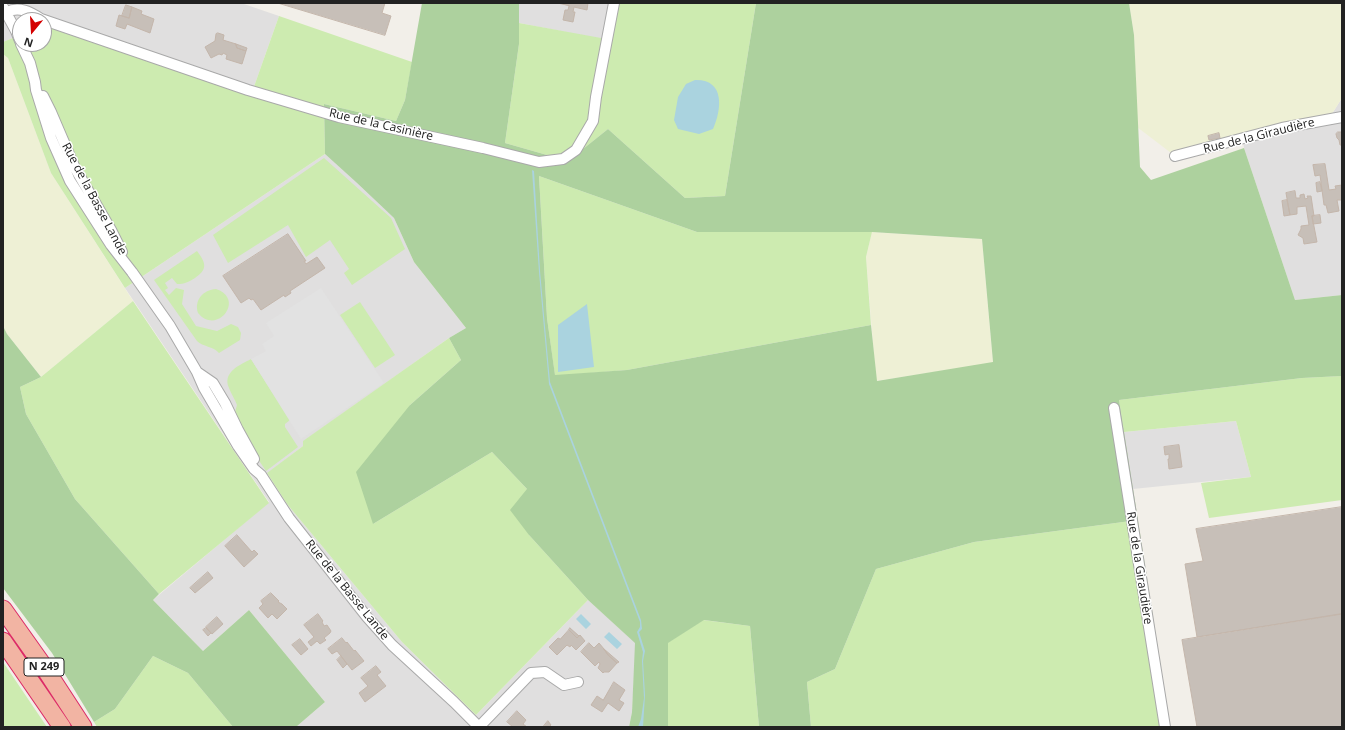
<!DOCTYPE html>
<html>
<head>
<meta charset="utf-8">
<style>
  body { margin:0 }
  #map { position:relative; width:1345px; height:730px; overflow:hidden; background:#f2efe9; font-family:"Open Sans",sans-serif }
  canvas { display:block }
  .frame { position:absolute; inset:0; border:4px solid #222; pointer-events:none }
  .north { position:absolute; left:12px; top:12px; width:40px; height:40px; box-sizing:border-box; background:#fff; border:1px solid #a7a7a7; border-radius:50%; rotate:198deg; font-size:11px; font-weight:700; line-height:16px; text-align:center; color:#222 }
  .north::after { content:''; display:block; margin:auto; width:14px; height:18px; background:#d40000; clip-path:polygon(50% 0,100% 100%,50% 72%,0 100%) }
</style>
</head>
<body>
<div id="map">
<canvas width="1345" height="730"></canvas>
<div class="frame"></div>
<div class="north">N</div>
</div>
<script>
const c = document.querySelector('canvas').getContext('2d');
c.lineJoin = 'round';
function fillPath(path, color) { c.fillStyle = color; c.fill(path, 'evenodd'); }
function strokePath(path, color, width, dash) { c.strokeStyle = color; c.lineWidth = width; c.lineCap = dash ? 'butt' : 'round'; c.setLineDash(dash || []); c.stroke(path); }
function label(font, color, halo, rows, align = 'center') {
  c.font = font + ' "Open Sans",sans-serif'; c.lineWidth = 3; c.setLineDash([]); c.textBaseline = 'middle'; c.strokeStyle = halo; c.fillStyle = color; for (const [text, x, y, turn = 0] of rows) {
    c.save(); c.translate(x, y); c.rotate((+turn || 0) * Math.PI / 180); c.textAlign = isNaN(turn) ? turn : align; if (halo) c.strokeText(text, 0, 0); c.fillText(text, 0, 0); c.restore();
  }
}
fillPath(new Path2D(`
  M3,3h238l38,13 -28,79 -207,-69v-6h-24v15l-17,7z
  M519,3h100l-7,38 -93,-18z
  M1342,98v197l-47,5 -51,-152 -1,-9 85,-19z
  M325,154l32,29 37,35 20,44 52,66 -17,10 -145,103 -1,5 -36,28 20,30 115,138 74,73 112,-115 48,43 -4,69 -3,15h-333l29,-25 -76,-92 -46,41 -50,-51 116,-98 -144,-214z
  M1236,421l15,56 -118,12 -9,-57z`), '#e0dfdf');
fillPath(new Path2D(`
  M1129,3h213v95l-14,22 -153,36 -38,-29 -3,-92z
  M3,54l5,4 43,115 82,128 -92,76 -34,-43 -4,-8z
  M872,232l110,7 11,124 -117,18 -10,-124z`), '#eef0d5');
fillPath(new Path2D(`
  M619,3h137l-31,193 -40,2 -77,-69 -40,32 -63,-18 14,-99v-21l93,17z
  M279,16l133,46 -7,38 -9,21 -72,-17 1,50 -200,134 -74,-115 -43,-115 -5,-4v-12l17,-7v9h24v-18l207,69z
  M324,158l67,60 14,31 -53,36 -8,-12 5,-4 -19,-29 -24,17 -18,-32 -60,38 -15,-28z
  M539,176l158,56h175l-6,25 5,68 -244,45 -72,6 -8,-58z
  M197,251c9,12 11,18 -2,27 -7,4 -10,6 -18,6l-5,-6 -7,5 3,5 -3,2 4,5 7,-7 8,2 -2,14 14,22 21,5 14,-7 7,3 3,6 -1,7 -21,13c-6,-7 -16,-6 -22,-12l-43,-61z
  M216,289c30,10 1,47 -18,24 -4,-13 5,-23 18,-24z
  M133,301l136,202 -110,91 -84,-95 -49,-85 -6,-27 21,-10z
  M360,302l35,53 -20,13 -35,-53z
  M449,338l12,22 -51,45 -37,119 119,-72 35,37 2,46 59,65 -112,115 -74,-73 -115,-138 -20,-31 36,-27v-5z
  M251,359l39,61 -5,4v3l13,20 -32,24 -6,-9 -25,-50 2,-7c-2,-6 -6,-11 -8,-17 -7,-16 11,-23 22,-29z
  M1342,376v124l-133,18 -8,-35 50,-6 -15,-56 -112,11 -5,-32 183,-22z
  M1138,520l32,207h-359l-4,-45 28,-13 41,-100 98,-27z
  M703,620l47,6 9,101h-91l-1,-84z
  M153,656l35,17 45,54h-136l-3,-5 21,-13z
  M3,662l44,65h-44z`), '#cdebb0');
fillPath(new Path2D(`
  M422,3h97v41l-14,99 63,18 40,-32 77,69 40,-2 31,-193h373l5,32 6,132 11,13 93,-32 51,152 47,-5v81l-40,2 -183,22 19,120 -164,22 -98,27 -41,100 -28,13 4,45h-52l-9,-101 -46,-6 -36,23v84h-39l3,-15 3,-69 -47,-43 -59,-65 -19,-25 17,-21 -35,-37 -119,72 -17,-52 54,-67 51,-45 -12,-22 17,-10 -52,-66 -20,-44 -37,-35 -32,-29 -1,-50 72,17 9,-21zM539,176l158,56h175l110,7 11,123 -116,19 -6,-56 -244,45 -72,5 -8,-57z
  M3,326l4,8 34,43 -21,10 6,27 49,85 84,95 -6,6 50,51 46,-41 76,92 -29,25h-63l-45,-54 -35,-17 -38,53 -21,13 -42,-69 -49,-65z`), '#add19e');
fillPath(new Path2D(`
  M321,288l63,95 -83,56 -50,-80 15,-8 -4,-7 12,-8 -8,-13z`), '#e2e2e2');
fillPath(new Path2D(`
  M695,80c30,-1 27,29 18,49l-14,5 -21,-5 -4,-9 4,-23 8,-13z
  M532,170l2,1 6,100 10,111 91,238 1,9 -3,3 6,19 -2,10 2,34 -2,32h-5l3,-8 3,-21 -2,-37 1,-9 -6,-20 3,-5v-5l-91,-238 -10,-112z
  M587,304l7,63 -36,5v-47z
  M581,614l10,10 -5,5 -10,-10z
  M609,632l13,12 -5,5 -13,-12z`), '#aad3df');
const building = new Path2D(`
  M278,3h107l-3,10 9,3 -6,19z
  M558,3h30l-1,7 -13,-3 -1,5h2l-2,10 -10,-2 2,-10h3l1,-4z
  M126,5l6,2 -3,11 -7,-2z
  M132,7l10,4 -1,3 13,5 -4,14 -23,-9 -2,5 -9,-3 3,-11 10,3z
  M218,33l6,2 -1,5 13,4 1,4 9,3 -4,13 -16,-5 1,-4 -4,-2 -1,2 -3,-1 -8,4 -6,-11 10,-6 1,-7z
  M236,44l11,4 -1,3 -9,-3z
  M1338,132h4v13h-2l-1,-5 -2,-2 -1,-4z
  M1219,133l1,5 -11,2 -1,-4z
  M1325,164l4,26 7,-1 -1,-3 7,-1v15h-5l2,11 -11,2 -2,-8h-2l-4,-30 -5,1 -2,-11z
  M1320,182l2,9 -5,1 -1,-9z
  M1295,191l1,7h4v-3l4,-1 1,5 3,-1 -1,-2h4l3,20h-2l5,26 -13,2 -1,-6 -5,-3 3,-6v-3l8,-1 -3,-19 -9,1v7l-7,1 -4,-22z
  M1287,200l3,15 -6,1 -2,-15z
  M1320,215l1,8 -8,1 -1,-8z
  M288,234l18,27h-2l2,3 11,-7 8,11 -35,23 1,2 -6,4 -1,-2 -23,15 -8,-11 -2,1 -2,-2 -8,5 -18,-27z
  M1179,445l3,22 -13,2 -1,-10h1v-5l-4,1 -1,-8z
  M1342,507v107l-145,23 -12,-73 18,-3 -7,-32z
  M237,535l15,17 2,-2 4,4 -14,13 -19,-21z
  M208,572l5,6 -18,15 -5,-5z
  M271,593l8,8 -1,1 4,2 5,5 -10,10 -5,-5 -4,4 -9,-10 4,-4 -2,-3z
  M318,614l5,7 -1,1 2,4 3,-1 4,6 -1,2 -6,5 2,2 -6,4 -3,-3 -6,5 -3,-4 6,-5 -10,-12z
  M1342,614v113h-145l-15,-87z
  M217,617l6,7 -11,10 -6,-7z
  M206,628l5,5 -3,3 -5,-6z
  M570,628l9,8 -2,2 -8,-8z
  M569,630l8,8 3,-3 5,6 -9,9 -5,-5 -1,2 -3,-2 -10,10 -8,-8 9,-9 2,1z
  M342,638l4,5 1,-1 7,9 1,-1 9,11 -12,9 -15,-19 -5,3 -4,-5z
  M300,639l8,10 -7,6 -9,-10z
  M589,643l5,5 5,-5 5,6 4,6 9,8 -8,9h-5l-1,1 -5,-5 2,-4 -1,-2 -4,4 -14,-14z
  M604,649l15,13 -2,1 -9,-8z
  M341,656l6,8 -4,4 -6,-8z
  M376,666l5,6 -4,3 9,11 -21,16 -6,-9 9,-7 -7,-8z
  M614,682l11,8 -6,10 5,3 -5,8 -11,-8 -6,9 -11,-7 6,-9 6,4z
  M517,711l9,9 -3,4 4,3h-14l-6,-5z
  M548,721l3,4 -2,2h-6z`);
fillPath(building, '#c7bfb8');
strokePath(building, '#c4b6ab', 1);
const minor = new Path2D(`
  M3,7l13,24 4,10
  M7,12c12,-6 23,0 34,7l207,71 91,27 144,31 56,14 24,-3 13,-9 17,-29 3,-24 18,-94
  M21,44l9,19 5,19 1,8 15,48 19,43 41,64 21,27 38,54 27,46 7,16 34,58 16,23 7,6 28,43 78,99 25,28 62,57 25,25
  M43,96l8,16 24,56 36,62 11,22
  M1175,156l107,-28 60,-11
  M197,372l16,11 12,20 13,27 16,29
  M1114,408l51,319
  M479,727l52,-54 14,-1 19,13 14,-3`);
const trunk = new Path2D(`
  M3,609l39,55 41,63
  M3,641l59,86`);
strokePath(minor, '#a9a9a9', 12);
strokePath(trunk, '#dc2a67', 19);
strokePath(minor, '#fff', 10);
strokePath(trunk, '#f2b4a3', 17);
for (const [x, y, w] of [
  [44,667,40]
]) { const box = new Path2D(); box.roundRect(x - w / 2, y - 9, w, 18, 3); c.fillStyle = '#fff'; c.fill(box); strokePath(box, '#222', 1); }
label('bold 11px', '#222', null, [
  ["N 249",44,667]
]);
label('12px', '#222', '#fff', [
  ["Rue de la Casinière",381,125,13],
  ["Rue de la Giraudière",1259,136,-14],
  ["Rue de la Basse Lande",94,199,62],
  ["Rue de la Giraudière",1139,568,81],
  ["Rue de la Basse Lande",347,590,51]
]);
</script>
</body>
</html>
